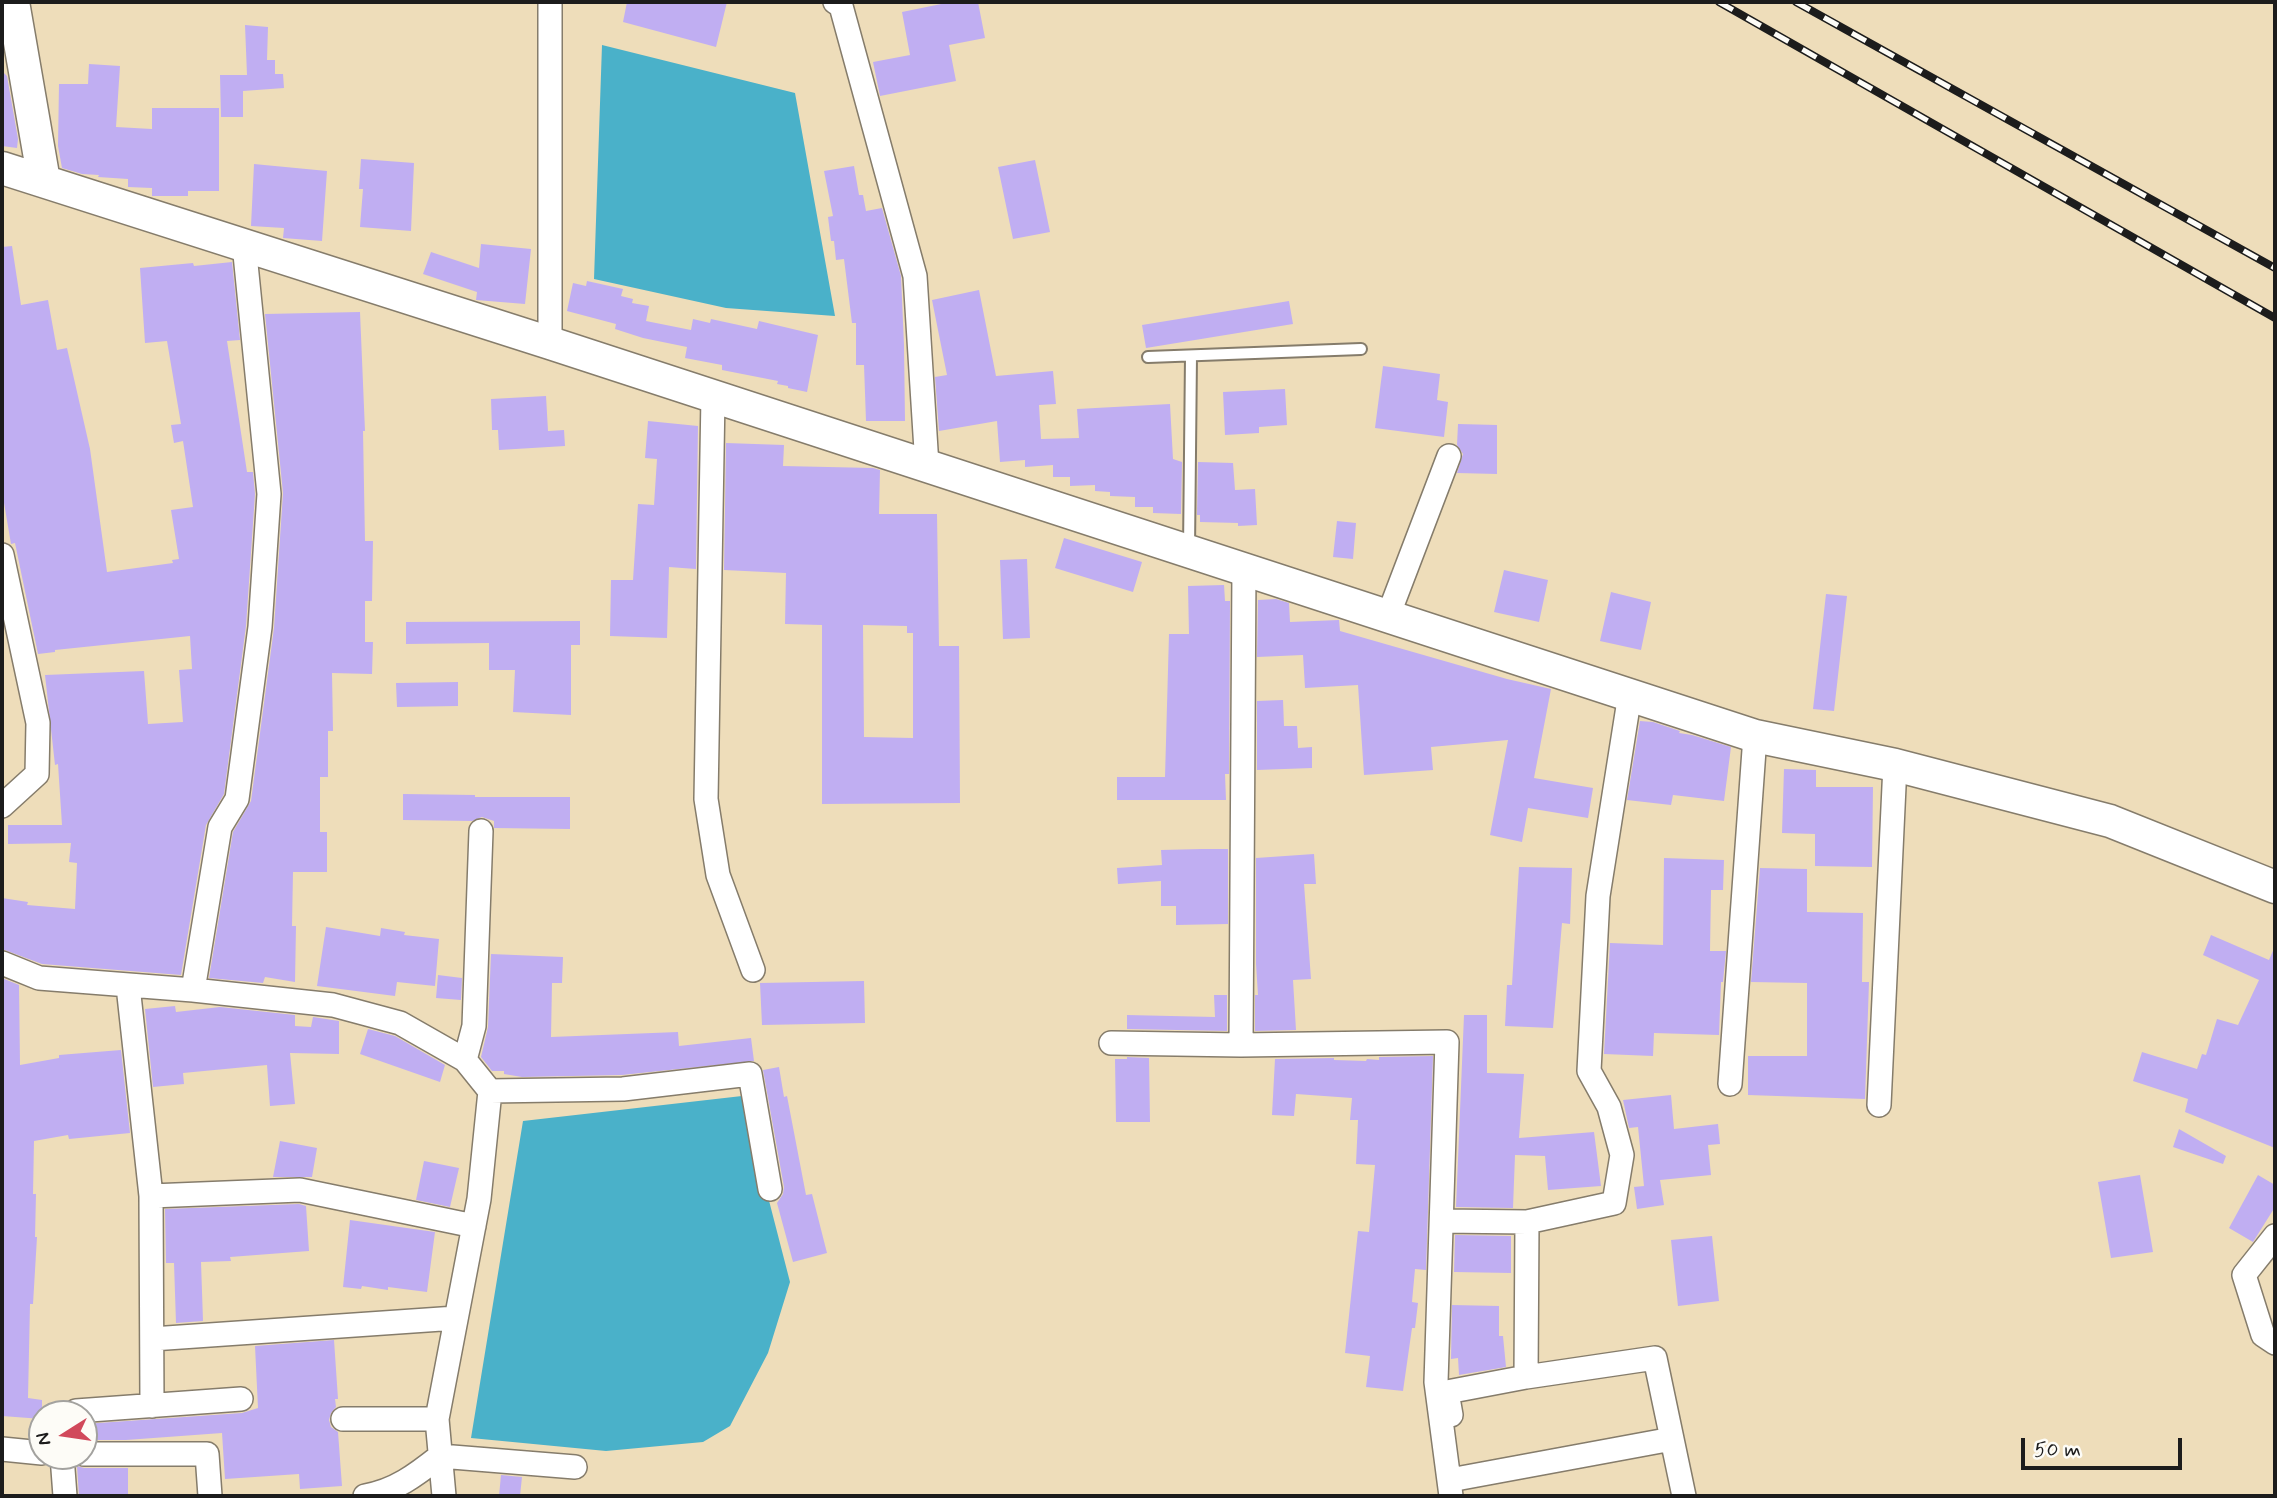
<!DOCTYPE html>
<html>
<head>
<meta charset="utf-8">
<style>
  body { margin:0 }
  #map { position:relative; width:2277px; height:1498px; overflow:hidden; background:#eeddba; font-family:Mynerve,sans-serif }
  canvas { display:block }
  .frame { position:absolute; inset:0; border:4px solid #1c1c1c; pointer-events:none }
  .north { position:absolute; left:28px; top:1400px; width:70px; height:70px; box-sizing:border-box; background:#fdfcf7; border:2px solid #a3a29f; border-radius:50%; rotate:258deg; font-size:19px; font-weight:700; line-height:28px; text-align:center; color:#1c1c1c }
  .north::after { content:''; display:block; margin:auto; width:24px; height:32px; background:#d1495b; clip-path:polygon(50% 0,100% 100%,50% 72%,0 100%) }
  .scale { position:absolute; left:2021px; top:1438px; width:161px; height:32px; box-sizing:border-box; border:4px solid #1c1c1c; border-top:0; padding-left:9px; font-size:21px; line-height:24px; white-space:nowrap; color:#1c1c1c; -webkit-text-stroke:5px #fdfcf7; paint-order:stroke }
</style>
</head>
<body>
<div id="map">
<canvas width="2277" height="1498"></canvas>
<div class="frame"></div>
<div class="north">N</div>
<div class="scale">50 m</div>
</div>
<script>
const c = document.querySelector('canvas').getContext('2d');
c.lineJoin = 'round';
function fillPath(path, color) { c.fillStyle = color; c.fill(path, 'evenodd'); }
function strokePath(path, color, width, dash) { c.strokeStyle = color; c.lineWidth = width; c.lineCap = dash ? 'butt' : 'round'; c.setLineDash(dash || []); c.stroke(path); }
fillPath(new Path2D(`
  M602,45l193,48 40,223 -109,-8 -132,-29z
  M742,1096l48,186 -22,71 -38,73 -27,16 -97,9 -135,-13 52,-317z`), '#4ab1c9');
fillPath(new Path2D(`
  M627,2h100l-11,45 -93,-25z
  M951,2h27l7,36 -36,7 7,36 -76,15 -7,-34 37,-7 -8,-43z
  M245,25l23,2 -1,33h8v14h8l1,14 -41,3v26h-22l-1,-42h27z
  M89,64l31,2 -4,61 36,2v-21h67v83h-31v5h-36v-8l-24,-1v-8l-30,-2 1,-2 -17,-1 -20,-6 -4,-22 1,-62h29z
  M2,71l5,5 11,63 -1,9 -15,-2z
  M361,159l53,4 -3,68 -51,-4 3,-38h-4z
  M1035,160l15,72 -37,7 -15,-72z
  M254,164l73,7 -5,70 -39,-3 1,-10 -33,-2z
  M854,166l5,29h4l3,16 16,-3 19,68 3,69 1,76h-39l-2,-56h-8v-42h-4l-8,-64 -8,1 -2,-19h-3l-3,-24 5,-1 -9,-45z
  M481,244l50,5 -6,55 -49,-4 1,-8 -54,-18 8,-22 48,16z
  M12,246l9,59 27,-5 9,50 10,-2 23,101 17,123 66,-9 -1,-3 7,-1 -8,-49 22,-3 -10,-66 -9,2 -3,-18 10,-1 -14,-83 -22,2 -5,-75 53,-5 1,3 38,-4 8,78 -13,1 20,131h6l2,22 -9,132 -22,168 -18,31 -25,150 -139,-11 -40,-15v-51l26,4 -1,3 48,4 2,-46 -8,-1 2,-19 -63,1v-19h54l-4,-61 -3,1 -10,-90 99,-4 4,53 35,-2 -4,-52 13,-1 -2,-33 -135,14v2l-17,2 -23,-111 -4,1 -9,-53v-244z
  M587,281l36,8 -2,7 12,3 -1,4 17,3 -3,15 45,9 2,-11 17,4 1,-4 46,10 2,-8 59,14 -11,57 -19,-4v-2l-11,-2 1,-3 -56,-11v-5l-37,-7 2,-11 -44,-9 -28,-9 1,-5 -49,-13 6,-28 13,3z
  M979,290l17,86 57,-5 3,33 -17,1 2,34 38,-1 -2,-29 93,-5 3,55 9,3 -1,52 -28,-1v-6h-18v-10l-25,-1v-4l-15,-1v-6l-25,1v-9h-17v-12l-28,2v-7l-25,2 -3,-41 -58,10 -4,-54 12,-2 -15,-75z
  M1289,301l4,23 -147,24 -4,-23z
  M360,312l5,119h-2l2,110h8l-1,60h-7v41h8l-1,32 -40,-1 1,58h-5v46h-8v55h7v40h-34l-1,54h4l-1,56 -30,-5 -2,6 -54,-5 24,-146 18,-31 23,-173 9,-135 -18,-179z
  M1383,366l57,8 -3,26 11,2 -4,35 -69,-9z
  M1285,389l2,36 -28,2v6l-34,2 -2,-43z
  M546,396l2,35 16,-1 1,16 -66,4 -1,-20h-6l-1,-31z
  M648,421l50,5 -2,143 -27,-2 -2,71 -57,-2 1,-56h22l5,-76 16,1 3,-46 -12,-1z
  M1458,424l39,1v49l-40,-1 6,-19 -6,-9z
  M726,443l58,2 -1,21 90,2 7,2 -1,44h58l2,132h20l1,157 -138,1v-179l-37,-1 1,-51 -62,-3zM863,625l44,1v7h6v105l-49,-1z
  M1198,462l35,1 2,27 20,-1 2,36 -19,1v-3l-38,-1v-7h-3z
  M1337,521l19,2 -3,36 -20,-2z
  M1064,538l78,24 -9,30 -78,-24z
  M1027,559l3,79 -27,1 -3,-79z
  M1504,570l44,10 -9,42 -45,-10z
  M1224,585l1,16h5l-1,173h-4l1,26h-109v-23h48l4,-143h20l-1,-48z
  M1611,592l40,10 -10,48 -41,-9z
  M1826,594l21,2 -13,115 -21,-2z
  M1276,599l13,4 1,19 49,-2 1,11 167,48 44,10 -17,89 59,10 -5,30 -60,-10 -6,34 -32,-7 18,-95 -77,7 2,23 -69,5 -6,-90 -53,3 -2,-33 -46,2 1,-57z
  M580,621v24h-9v70l-58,-3 2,-42h-26v-27l-83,1v-22z
  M458,682v24l-61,1 -1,-24z
  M1283,700l1,26h13l1,22 14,-1v21l-55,2v-69z
  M1640,721l13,1 27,9 -1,2 13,2 39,12 -7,54 -51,-6 -2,10 -44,-5z
  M1784,769l32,1v17h57l-1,80 -57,-1v-32l-33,-1z
  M403,794l72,1v2h95v32l-76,-1v-7l-12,-4 -10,4 -69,-1z
  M1202,849h26v75l-52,1v-19h-15v-25l-43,3 -1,-16 45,-3 -1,-15z
  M1314,854l2,30h-12l7,95 -18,1 3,50 -41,1v-36h3l-2,-31v-106z
  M1664,858l60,2 -1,30h-12l-1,61h16l-3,31h-2l-2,53 -65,-2 -1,23 -49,-2 6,-111 53,2z
  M1519,867l53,1 -2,56 -8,-1 -9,105 -48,-2 2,-41h5z
  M1760,868l47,1v43l56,1 -1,69h7l-4,117 -117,-4v-39h59v-73l-56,-1z
  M326,927l54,9 1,-8 24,4 -1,3 35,4 -4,47 -38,-4 -2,14 -78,-10z
  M2211,935l58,25 6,-14v202l-90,-36 3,-13 -55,-18 9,-29 55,17 5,-15 4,1 11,-36 21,6 21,-45 -56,-25z
  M491,954l72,3 -1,26h-10l-1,54 127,-5 1,14 72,-8 3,23 -132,14 -100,2 -18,-3v-3h-12l-11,-14 7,-30z
  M438,975l24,3 -1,22 -25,-2z
  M2,978l17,7 1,80 39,-7v-3l62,-5 9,83 -61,6 -1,-4 -34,6 -1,53h3l-1,43h2l-4,67h-3l-2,94 14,2v19l-40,-3z
  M864,981l1,42 -103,2 -2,-42z
  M1214,995h13v36l-100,-2v-14l88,2z
  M175,1006l1,6 44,-5 75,8v11l16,1 2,-10 26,4v33l-49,-1 5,51 -25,2 -3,-41 -84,8 1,11 -31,3 -8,-78z
  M1464,1015h23v58l37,1 -5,64 75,-6 7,54 -53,4 -3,-34 -30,-1 -2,53 -57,-1z
  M368,1029l27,7 50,29 -5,17 -80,-28z
  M1433,1056l-7,214 -11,-1 -3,33 6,1 -3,25h-3l-9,63 -37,-4 4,-31 -25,-3 13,-122 11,1 6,-67 -19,-1 2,-44h-8l2,-22 -56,-4 -2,22 -22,-1 3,-56 59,-1v2l32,1 1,-2 12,1v-3z
  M1127,1057l22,1 1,64h-34l-1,-63h12z
  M779,1067l5,30 3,-1 19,99 6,-1 15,59 -34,9 -16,-59 6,-9 1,-7 -21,-117z
  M1671,1095l3,34 44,-5 2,20 -12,1 3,30 -51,5 4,25 -27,4 -3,-22 10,-1 -6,-59 -9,1 -6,-28z
  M2179,1129l47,27 -3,8 -50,-17z
  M280,1141l37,7 -5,29h-39z
  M424,1161l35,7 -9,39 -34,-7z
  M2140,1175l13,77 -42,6 -13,-76z
  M2258,1175l17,10v22l-22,35 -24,-14z
  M299,1204l7,2 3,45 -79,6 1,4 -30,1 2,59 -27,2 -2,-60h-8l-1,-54z
  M350,1220l85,12 -8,60 -39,-5v3l-26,-4 -1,3 -18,-2z
  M1455,1235l56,1v37l-57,-1z
  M1712,1236l7,65 -41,5 -7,-66z
  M1452,1305l47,1v30h4l3,31 -47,8 -1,-17 -7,1z
  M334,1340l4,59h-3l1,8 -5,6 -2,7 2,7 7,5 4,54 -42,3 -1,-15 -74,5 -3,-46 -96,7h-42v-16l158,-11 16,-5 -3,-62z
  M77,1466l7,2h44v28h-49z
  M501,1475l21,2 -2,19h-21z`), '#c0aef2');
const lane = new Path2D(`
  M1148,357l213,-8
  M1189,549l2,-193`);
const street = new Path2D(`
  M835,2l6,4 74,270 12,190
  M550,343v-341
  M713,396l-7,403 12,76 35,95
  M2,555l36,168 -1,51 -35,32
  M1388,616l61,-160
  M2,963l37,15 154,12 140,15 67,18 65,37 25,31 -11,108 -42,220 7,77
  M128,986l23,210 1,210
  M193,990l27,-163 17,-28 23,-172 9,-133 -25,-250
  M1111,1043l130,2 206,-3 -11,340 15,114
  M1241,1045l3,-476
  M465,1060l9,-34 7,-195
  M1730,1084l25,-348
  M490,1091l133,-2 127,-15 20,115
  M1879,1105l16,-340
  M151,1196l149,-6 174,36
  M1442,1221l85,1 87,-19 8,-48 -13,-48 -20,-36 9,-175 32,-202
  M2275,1236l-31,39 19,60 12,8
  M152,1339l304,-21
  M1526,1377l129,-19 29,138
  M76,1411l165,-12
  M1451,1415l-4,-23 79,-15 1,-155
  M343,1419h94
  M2,1449l40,4
  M84,1454h123l3,42
  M62,1456l3,40
  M1461,1478l211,-39
  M365,1496c30,-5 51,-21 75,-40l135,11`);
const secondary = new Path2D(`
  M13,2l31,179
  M2,168l548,175 1205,393 140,29 215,56 165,66`);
strokePath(lane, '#857c6b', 14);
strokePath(street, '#857c6b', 26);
strokePath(secondary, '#857c6b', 35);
strokePath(lane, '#fff', 10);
strokePath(street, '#fff', 23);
strokePath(secondary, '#fff', 32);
const rail = new Path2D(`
  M1719,2l556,316
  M1796,2l479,266`);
strokePath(rail, '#1c1c1c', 8);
strokePath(rail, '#fdfcf7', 5, [16]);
</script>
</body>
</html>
